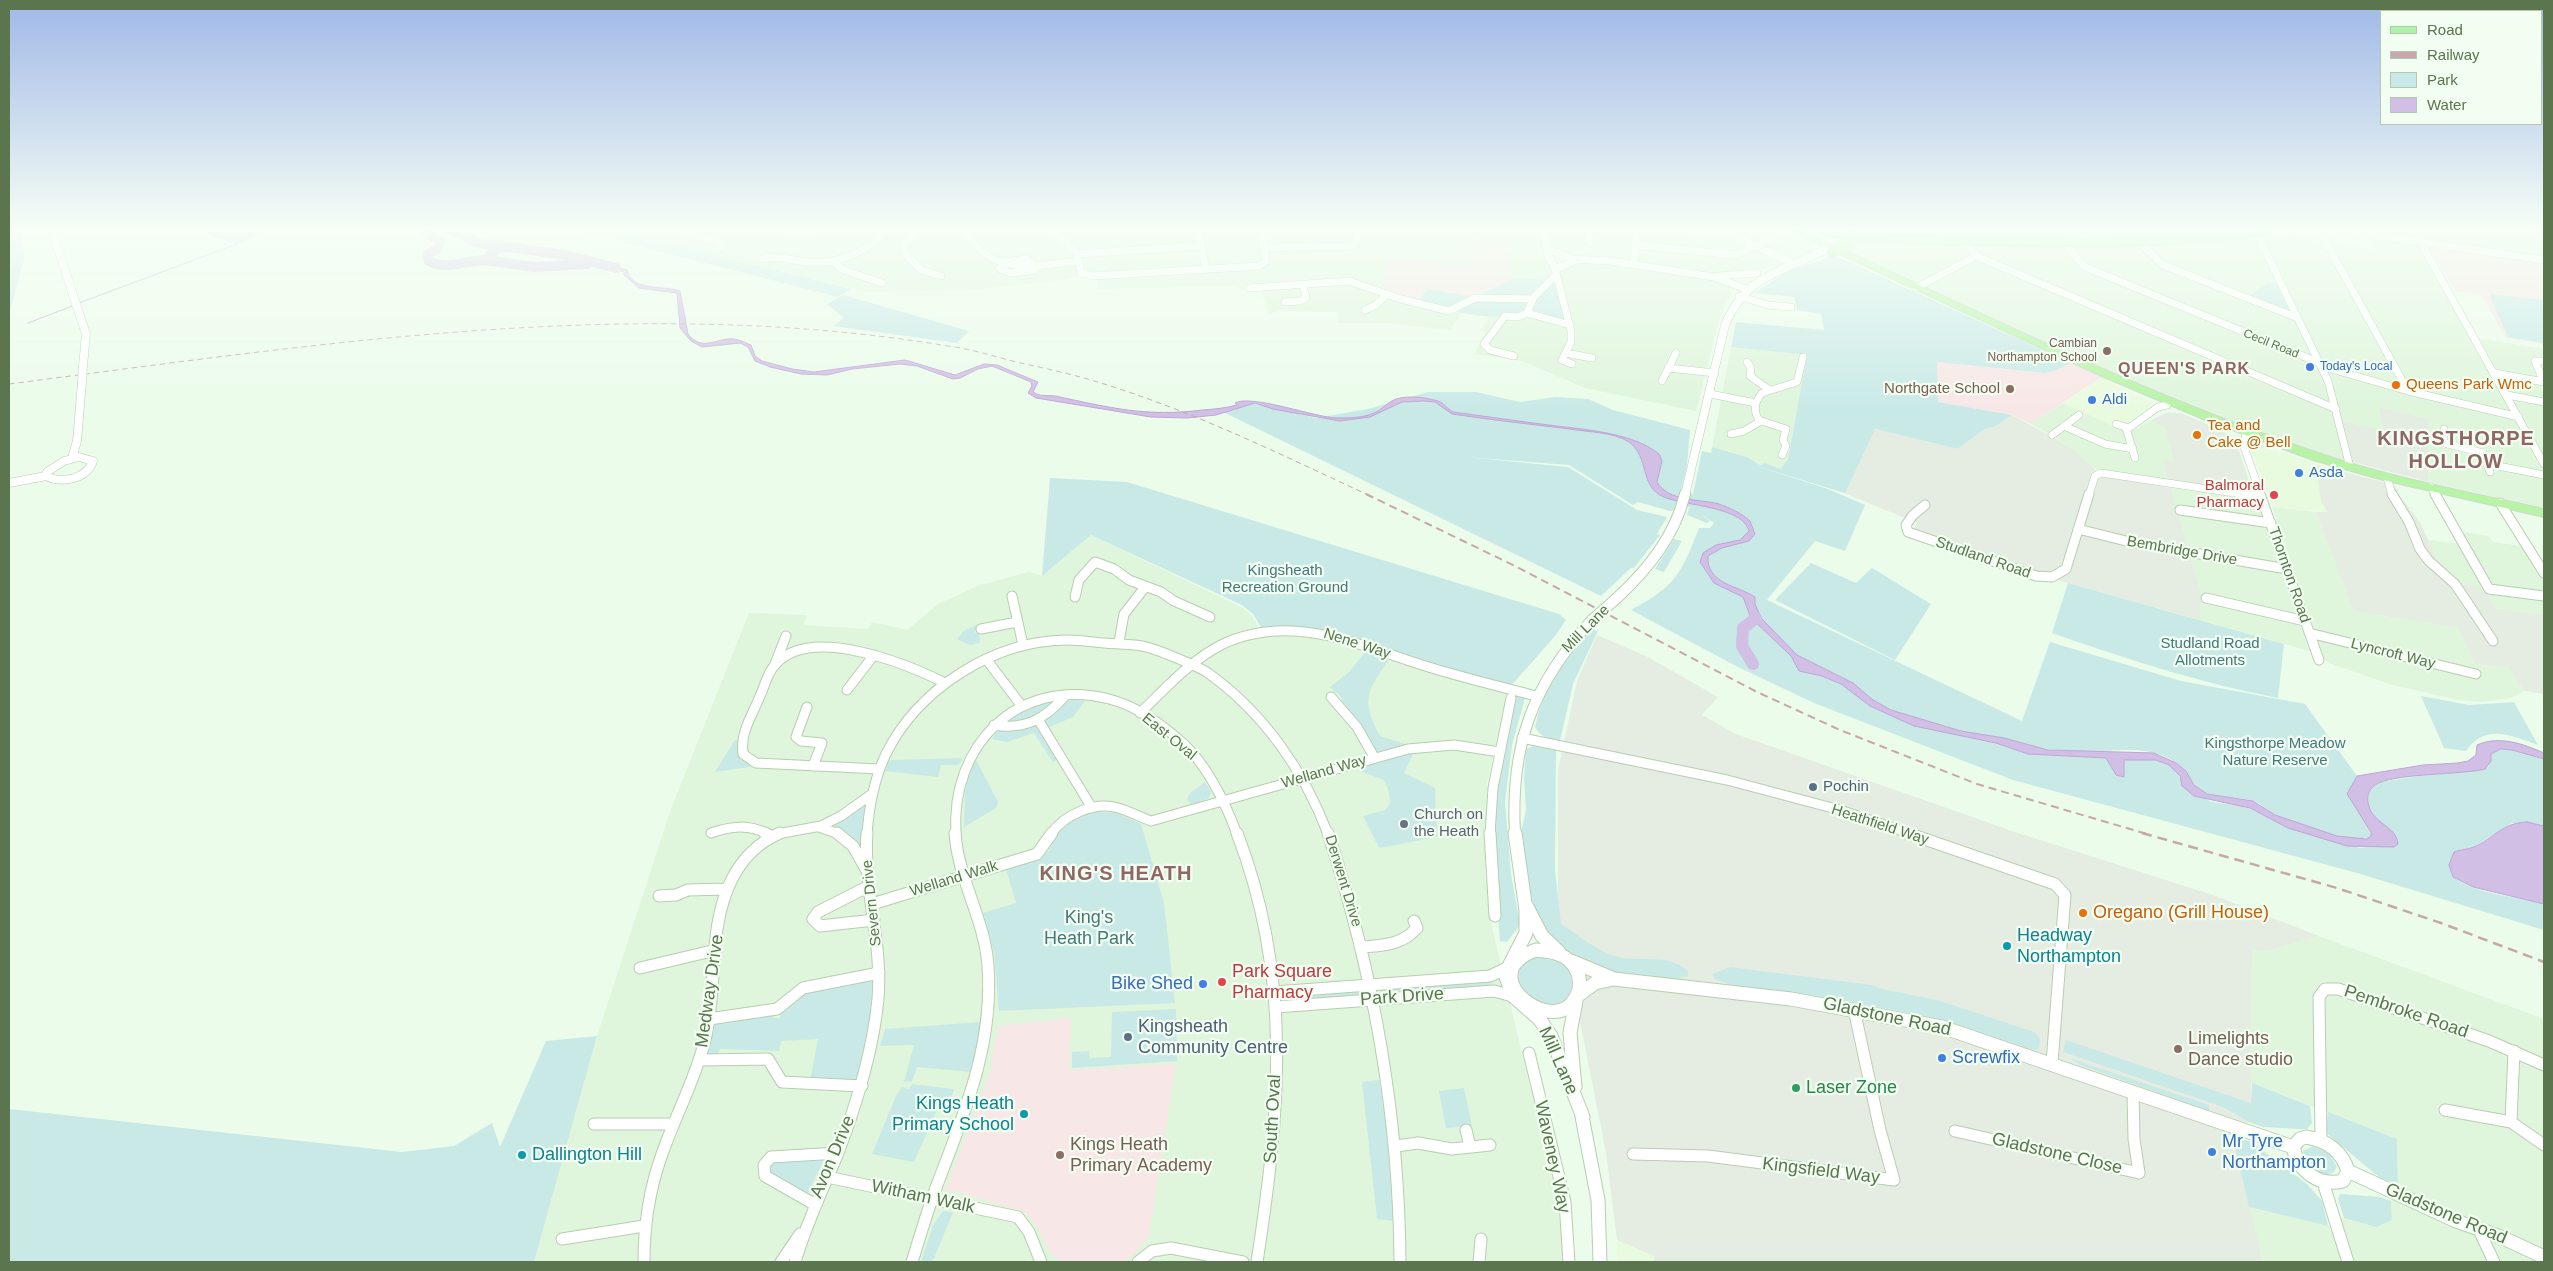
<!DOCTYPE html>
<html>
<head>
<meta charset="utf-8">
<style>
  body { margin:0 }
  #map { position:relative; width:2553px; height:1271px; overflow:hidden; background:#ebfcea; font-family:Helvetica,sans-serif }
  canvas { display:block }
  .frame { position:absolute; inset:0; border:10px solid #5b764e; pointer-events:none }
  .legend { position:absolute; left:2380px; top:10px; width:162px; height:115px; box-sizing:border-box; background:#f2fef1; border:1px solid #b6c8b0; margin:0; padding:6px 9px; list-style:none; font-size:15px; color:#5b764e }
  .legend li { display:flex; align-items:center; gap:10px; height:25px }
  .legend b { width:25px; border:1px solid #b6c8b0 }
</style>
</head>
<body>
<div id="map">
<canvas width="2553" height="1271"></canvas>
<div class="frame"></div>
<ul class="legend">
<li><b style="height:6px;background:#aaf6a7"></b>Road</li>
<li><b style="height:6px;background:#c6a8ac"></b>Railway</li>
<li><b style="height:14px;background:#c9e9e7"></b>Park</li>
<li><b style="height:14px;background:#d1bfe5"></b>Water</li>
</ul>
</div>
<script>
const c = document.querySelector('canvas').getContext('2d');
c.lineJoin = 'round';
function fillPath(path, color) { c.fillStyle = color; c.fill(path, 'evenodd'); }
function strokePath(path, color, width, dash) { c.strokeStyle = color; c.lineWidth = width; c.lineCap = dash ? 'butt' : 'round'; c.setLineDash(dash || []); c.stroke(path); }
function label(font, color, halo, rows, align = 'center') {
  c.font = font + ' Helvetica,sans-serif'; c.lineWidth = 4.5; c.setLineDash([]); c.textBaseline = 'middle'; c.strokeStyle = halo; c.fillStyle = color; for (const [text, x, y, turn = 0] of rows) {
    c.save(); c.translate(x, y); c.rotate((+turn || 0) * Math.PI / 180); c.textAlign = isNaN(turn) ? turn : align; if (halo) c.strokeText(text, 0, 0); c.fillText(text, 0, 0); c.restore();
  }
}
fillPath(new Path2D(`
  M583,231h1137l14,2 20,-2 32,15 -2,18 -30,7 -39,3 15,14 2,5 -12,24 -24,94 -111,-23 -63,-27 -47,-7 10,-21 -4,-3 8,-14 -27,-3 -12,17 -63,-7h-49v-11l-60,-1 -10,3 -7,-25 -23,1 -1,-4 -139,3 -2,-14h-16l-18,5 -89,10 -107,2 -238,-58 -5,8z
  M2025,231h178l4,3 -41,5h-133z
  M2376,231h168v28l-126,-19 52,97 74,12v23l-9,-2 9,28v110l-116,-26 1,-63 -51,-11 8,23 -37,30 -11,-2 -126,-43 -103,-44 -265,-122 16,-9 218,6 132,-5 86,-10 17,10 -2,1 4,2 18,3 -2,-4 46,6 -7,-14 8,1z
  M1731,347l76,8 -19,104 -7,10 -16,-6 -5,2 -13,-8 -35,-10z
  M2063,403l60,27h11l17,-10 14,6 9,35 -10,-1 4,20 -73,-11 -21,-20 -43,-25z
  M2171,488l85,12 53,151 -109,-31 1,-27z
  M2272,507l44,5 37,99 105,17 16,36 35,4 15,23 -13,7 -31,4 -22,-2 -69,-16 -57,-20 -7,-4z
  M2462,532l27,4 4,6 29,4 22,32v37l-49,-7 -10,-20 -24,-4 -25,-27 -8,-17 40,5z
  M1091,535l152,73 8,7 12,19 11,-1 64,6 90,33 79,22 -20,90 -2,89 8,59 61,255 8,48 2,27h-1030l63,-226 74,-227 78,-196 58,2 -4,10 65,4 4,-7 35,8 31,-26 42,-19 49,-13 13,4z
  M2319,936l225,83v243h-281l-14,-55 79,19 16,-8 32,9 16,-7 -1,-19 7,-16 -1,-46 -146,-56 1,-135 12,4z`), '#dff5dc');
fillPath(new Path2D(`
  M1754,231h31l36,18 -31,11 -17,-8 13,-7z
  M2101,377l47,24 3,5 -23,17 -10,-1 -5,4 -50,-23z
  M2257,446l59,16 12,50 -56,-5 -20,-57z
  M1617,1240l37,16v6h-37z`), '#e9fbdf');
fillPath(new Path2D(`
  M2378,407l51,12 -1,63 -79,-21 -10,-40 46,10z
  M2169,412l14,2 40,17 13,10 17,52 -85,-13 -5,-20 11,1 -9,-34 -14,-7z
  M2012,415l62,34 28,27 69,12 30,105 -1,27 -171,-48 -116,-42 4,-7 -78,-32 36,-62 83,20 25,-19 13,-4z
  M2316,465l79,20 4,10 21,27 16,35 25,27 24,4 10,20 49,7v79l-20,-3 -15,-23 -35,-4 -16,-36 -105,-17 -37,-99h11l-6,-11z
  M1597,635l49,21 72,41 -16,18 34,19 279,98 198,63 106,41 -55,16 -12,-3 -1,155 -2,18 -17,13 31,127h-609v-6l-37,-16 -11,-87 -48,-242v-141l19,-89z`), '#e5ede3');
fillPath(new Path2D(`
  M1474,231h7v11l28,1 2,37 -36,17 -57,4 -35,-11 6,-32 83,6z
  M1944,231h81l8,8 -85,-2z
  M2429,247l115,16v81l-38,-6 -25,-43 -26,-4z
  M1937,362l108,11 10,-2 16,-8 30,14 -70,47 -19,-9 -75,-13z
  M1071,1018l-2,52 107,-6 -27,172 -16,20 -10,6h-59l-13,-8 -16,-30 -10,-12 -79,-23 44,-117 8,-46z`), '#f8e7e7');
fillPath(new Path2D(`
  M9,231h13l-1,13 4,11 -16,60z
  M628,233l223,56 -13,8 -215,-55z
  M1831,257h7l233,106 -16,8 -10,2 -108,-11 1,40 74,13 -16,11 -13,4 -25,19 -83,-20 -30,64 -92,-28 75,24 37,16 -20,46 -30,-10 -48,59 255,121 28,-79 131,39 124,23 52,72 -4,11c3,8 19,44 18,49 -19,10 -76,-12 -95,-21 -8,-3 -13,-11 -22,-14 -15,-5 -34,-2 -48,-8 -17,-8 -19,-26 -38,-35 -26,-13 -59,-6 -87,-6 -20,-1 -40,-3 -60,-8l-1,7 8,3 78,4 10,17 8,2 -1,-17h33l13,5 7,6 10,19 26,12 29,4 119,42 14,-2 14,-17c-12,-9 -19,-18 -21,-32l7,-11 7,-4 51,-8 53,-5 4,-4 2,-11 10,-5 11,1 32,9v67l-32,-3 -41,26h-10l-9,23 1,5c21,17 65,20 91,27v26l-187,-57 -344,-93 -199,-77 -78,-37 -105,-56c45,-24 50,-36 68,-82h11l4,-5 -19,-13 15,11 -3,2 -20,-8 2,-7h3l-15,-3 -3,5 -4,1 -32,-9 -5,3 -64,-40 -104,-8 103,10 69,43 30,7 -10,17 3,1 -26,33h-3l-30,28 -380,-185 32,-8 63,15 52,-9 60,-17h48l44,10 36,-5 32,2 25,11 77,20 -3,35 -6,26 12,3 9,-43 9,2 1,-6 35,10 13,8 5,-2 16,6 7,-10 19,-104 -76,-8 5,-25 88,8 -3,-16 -24,-4 -3,-13 -40,-4 34,-22z
  M1511,278l37,2 -7,8 -12,7 -54,2 -26,12 -31,-8 10,-12 47,8 36,-17z
  M1553,282l2,1 11,38 -35,-9 4,-12z
  M2268,283l8,1 16,30 -44,-17z
  M2489,294l55,6v43l-36,-6z
  M843,295l126,36 -12,12 -124,-17 11,-8 -17,-14z
  M1473,300l56,1 -6,12c-21,6 -47,4 -68,-2z
  M1050,478l77,4 432,132 7,6 -11,16 -44,50 -117,-32 -61,-22 -33,-4 -38,1 -9,-15 -11,-9 -151,-70 -49,41z
  M1674,539l8,2 -18,31 -9,-3z
  M1811,563l45,20 16,-15 59,36 -36,56 -120,-60z
  M2068,583l216,61 -6,54c-77,-15 -152,-39 -226,-65z
  M979,624v5l-5,2 1,2h4l1,10 -10,2 -13,-6 7,-8z
  M1588,629l10,2 -25,53 -13,57c-11,-2 -19,-3 -25,-14 9,-41 28,-65 53,-98z
  M1366,651l23,9c-23,31 -28,41 -9,76l28,9 -28,8 -7,-2 -34,-49 4,-3 -13,-12 19,-15z
  M1511,691l14,7 -13,47 -7,57 6,72 9,51 -13,17 -7,-1 -8,-107 3,-46z
  M2421,696l48,9 45,-3 24,43c-27,-10 -53,-22 -72,6l-22,-3z
  M1052,699l3,4 -14,12 -29,10 -7,-5 15,-11z
  M1067,700l18,1 -12,16 -26,11 -3,-7z
  M1035,724l24,35 -6,3 -19,-29 -27,9 -15,-3 6,-9 10,1z
  M735,740h3l4,15 14,11 -41,6z
  M1534,746l22,4 -1,120 6,54c17,11 37,28 57,33 23,5 51,-4 70,14v5l-15,3 -63,-5 -18,-7 -42,-28 -15,-30 -9,-29 -5,-48 5,-22 -2,-32 2,-29z
  M1414,752l-10,21 31,15 2,49 -58,11 -16,-32 22,-6 5,-6 -1,-12 -5,-12 -24,-9 -1,-5z
  M962,758l-3,7h-18l-3,12 -53,-6 2,-9 5,-2z
  M973,760h3l22,42 -2,6 -32,19 1,-36z
  M1205,782l6,10 -2,6 -18,7 -4,-6 3,-6z
  M867,802l-4,48 -4,1 -10,-17 -17,-9z
  M1098,812l18,1 25,11 23,79 11,100 -176,8 -5,-59 -11,-39 33,-10 -10,-34c12,-4 30,-7 40,-16 7,-6 7,-13 11,-20 9,-14 27,-19 41,-21z
  M1549,954l24,17v25c-28,17 -34,8 -56,-12v-16l13,-12z
  M1730,967l142,18 10,4 55,11 97,32 6,6 -1,11 -6,1 -75,-25 -42,-11 -91,-16 -88,-11 -22,-8 -3,-5z
  M869,978l4,3 -3,42 -12,55 -7,3h-41l8,-42 -37,2 -2,10 -59,-2 -4,8 -10,-3 7,-29 4,-4 55,-7 1,4h7l1,-5 24,-24z
  M1489,979l1,7 -108,8 -1,-7z
  M1362,989l1,6 -68,6 -1,-7z
  M1176,1009l1,52 -105,7v-16l17,-1 1,7 21,-1 1,-45z
  M981,1022l-2,22 -8,28 -54,-5 -5,14 -8,1 10,-37 -34,1 5,-17z
  M597,1036l-63,226h-525v-153l393,43 52,-6 38,-23 8,24 46,-106z
  M2066,1040l185,63 1,-20 58,23 2,17 -5,6h-6l-38,-2 -14,-5 -26,-15 -160,-55z
  M2069,1058l140,47v6l-126,-45z
  M1379,1080l7,44 8,97 -17,-2 -15,-137z
  M912,1084l42,5 -4,11 -8,-1 -28,63 -42,-8 24,-58 6,-9 7,2z
  M1464,1088l8,38 -26,2 -7,-37z
  M2328,1112l69,27 1,46 -19,-8 -53,-44z
  M2232,1135l21,8 54,41 15,17 6,25 -79,-19z
  M2313,1146l16,7 8,14 -4,6c-13,4 -30,-7 -30,-22z
  M825,1157l-17,36 -40,-21 3,-10z
  M2340,1194l40,3 11,4 1,19 -16,7 -32,-9 -6,-19z
  M943,1211l10,1 -18,44 -3,6h-11l12,-37z`), '#c9e9e7');
const water = new Path2D(`
  M602,263l25,7c5,22 37,15 53,21l8,43c13,16 24,7 40,5 9,-1 15,3 23,6l4,11 7,5 30,8 22,3 91,-12 50,15 29,-11 13,1 41,17 -5,10c7,5 15,3 22,4 57,12 90,21 148,14 12,-1 23,-2 34,-5l-2,-2c16,-9 79,14 101,15 12,0 27,0 38,-5 6,-2 10,-7 16,-11 11,-8 35,-5 48,-1 6,2 9,8 15,11 29,4 58,8 88,12 35,5 90,7 118,30l3,7 -5,21c11,20 44,17 62,22 11,4 22,9 31,17l5,13 -6,7 -27,7 -14,8c-2,28 31,30 47,41v7l6,14 36,37 56,28 20,17 18,10 70,21 43,7 44,12 106,3 22,10 10,8 8,14 13,9 46,7 22,14 62,21 29,3 5,-3v-4l-24,-38 10,-18 66,-11 35,-2 10,-2 8,-6 1,-10c23,-10 46,-1 67,8v6l-32,-9 -11,-1 -10,5v7l-6,8c-24,6 -93,4 -110,16 -7,6 -9,13 -6,21 4,17 28,21 29,38l-4,3 -47,-1 -59,-18 -38,-20 -56,-12 -12,-10 -2,-10 -11,-11 -13,-5h-32v17l-8,-2 -10,-17 -78,-4 -32,-11 -82,-17 -44,-20 -29,-22 -19,-8 -23,-5 -8,-15 -40,-38 -8,-21 -29,-14 -14,-21 3,-9 13,-8 24,-5 9,-9c-6,-25 -65,-25 -85,-34 -25,-10 -14,-40 -35,-55 -15,-10 -42,-10 -60,-13 -39,-5 -78,-9 -117,-15l-17,-12 -11,-1 -22,1 -32,15 -30,4 -67,-12 -18,-6 -39,12 -29,3 -36,-1 -115,-19 -8,-5 4,-7 -1,-4 -39,-16 -14,3 -18,9 -7,1 -36,-13 -17,-2 -48,5 -25,6 -26,-1 -31,-7 -15,-6 -7,-14 -8,-4 -38,4 -11,-6 -11,-13 -3,-35 -38,-5 -15,-13v-3l-29,-8z
  M2527,822l17,4v78l-71,-17 -20,-10 -4,-12 5,-13c7,-3 13,-2 20,-5 21,-9 27,-24 53,-25z`);
fillPath(water, '#d1bfe5');
strokePath(water, '#bea6d6', 1);
strokePath(new Path2D(`
  M79,303l166,-62 3,-5
  M28,323l47,-18`), '#bea6d6', 1);
strokePath(new Path2D(`
  M213,231l25,8 15,-8
  M424,231l16,11 -3,7 -10,6 2,6c19,10 36,-1 56,-1
  M454,231l25,12 86,12 51,13
  M500,247l-15,13 49,7 53,-3`), '#d1bfe5', 10);
strokePath(new Path2D(`
  M1753,664l-11,-18 1,-18 13,-10`), '#d1bfe5', 12);
const minorFar2 = new Path2D(`
  M678,231l39,10 5,3v4
  M916,231l-12,14v7l17,18 20,6
  M965,231c28,46 68,35 114,30
  M1054,231l23,23 4,19 11,3 167,-10 7,-5 -5,-30
  M1198,231l8,38
  M1544,231l4,24 7,14 16,62v11l-9,18 10,4
  M1588,231l3,13
  M1693,231l39,4 62,29
  M2082,231l10,12
  M2320,231l88,160
  M2344,231l200,29
  M791,233h23
  M2254,233l5,5 69,143 22,86
  M1967,241l9,15 360,153
  M2139,242l24,23 135,53
  M2065,243l20,24 235,96
  M2421,243l123,221
  M1635,245l100,10 52,-24
  M1264,248l85,-2 6,-2 4,-13
  M1547,249l26,10 37,2 104,16 32,12
  M1077,254l124,-8
  M762,259c14,-4 25,0 38,2 34,6 63,-7 88,-30
  M1027,259l7,7v4l-23,3 -11,-4 4,-7z
  M835,262l6,7 41,14
  M1634,264l2,-33
  M1555,269l22,-9
  M1719,276l38,-3
  M1250,288l99,-7 52,18 48,12 26,-13 58,1
  M1916,288l60,-32
  M1739,296l29,9 23,2
  M1285,302l15,-1 6,-3 -3,-13
  M1365,310l11,-5 11,-11
  M1527,313l7,-16 21,-21
  M1527,313l43,12
  M1566,353l26,5
  M1514,356l-24,-6 -6,-6 21,-28 13,1 9,-4
  M1747,362l4,6 -1,8 18,13
  M2321,366l87,25 111,26
  M1668,368l47,5
  M2495,373l49,9 -9,-21h9
  M1662,381l14,-28
  M1710,394l46,9
  M2507,395l37,7
  M2116,424l13,4 29,-21 9,-2
  M2064,426l41,18 28,5
  M2126,428l9,30
  M2444,429v14l39,10 7,19
  M2246,432l-2,15 17,48
  M1731,434l13,-3 17,-10
  M2052,435l27,-20
  M1782,455l4,-9 -3,-6 3,-11 -27,-9c-6,-9 -4,-19 3,-27l35,-11 6,-25
  M2488,464l56,11
  M2387,477l5,18
  M2431,487l5,8
  M2089,495l6,-19 6,-3 147,22`);
const minorFar1 = new Path2D(`
  M2240,494l21,3
  M2260,494l59,166
  M2392,494l17,28 11,27 9,12 26,23 38,57
  M2435,494l54,95 55,7
  M2500,503l44,70
  M1925,505l-12,10 -7,10 2,7 128,44 16,1 14,-8 23,-75
  M2180,510l91,13
  M2078,529l52,13 157,27
  M1012,596l11,49
  M1075,597l4,-17 16,-18 19,7 15,11 32,12 13,9 36,16
  M2206,598l99,23
  M981,629l36,-7
  M2309,633l167,41
  M1119,642l5,-28 22,-28
  M986,659l35,46
  M775,664l11,-28
  M847,690l27,-35
  M1331,697l26,30 17,30
  M807,707l-11,30 5,4 21,2 -9,23
  M1140,713c25,-24 50,-52 81,-68 69,-33 135,-1 201,20 38,12 76,21 114,31
  M1039,721l53,87
  M994,725c31,5 51,-6 71,-29
  M1522,738l205,42 113,30 71,24
  M879,769l-123,-6 -13,-9c-3,-22 9,-38 17,-58 5,-10 7,-23 15,-31 35,-41 132,-1 170,18
  M819,827l20,7
  M711,833c20,-7 38,-9 56,1
  M777,834l44,-8 20,-10 31,-22
  M867,834c2,-27 7,-55 19,-80 32,-65 107,-113 180,-114 13,0 26,2 38,3 12,1 25,1 38,3 12,2 56,20 66,27 56,40 96,98 120,161
  M956,834c-6,-89 62,-158 153,-135 28,7 54,26 75,45 25,24 41,58 53,90
  M1051,834c13,-19 43,-33 67,-26 11,3 22,9 33,13l257,-72 46,-4 46,7
  M1490,834l3,-46 18,-90`);
const minor = new Path2D(`
  M765,833l7,4
  M837,833l16,13 13,23
  M1237,833c56,145 43,279 20,429
  M1328,833c45,138 71,284 72,429
  M1490,833l5,83
  M1907,833l148,51 10,11 -13,168
  M869,886l-51,26 -5,7 7,7 54,-6
  M659,896l17,-1 12,-5 38,-1
  M872,904l165,-50 15,-21
  M1363,947c21,-2 39,-2 54,-19l-3,-7
  M640,968l76,-18
  M1275,992l215,-16 17,-8
  M1276,1007l218,-16 22,6
  M709,1019l68,-10 26,-21 76,-15
  M1529,1053l36,149 4,60
  M700,1060l68,-1 14,23 80,4
  M2445,1110l66,12 33,23
  M2511,1122l3,-71
  M594,1124h80
  M1466,1130l4,17
  M1955,1131l184,42 -5,-34 -1,-47
  M2321,1140l-2,-143 6,-8h13l151,52 55,24
  M1396,1146l22,-3 34,6 38,-4
  M1633,1154l75,2 186,24 -14,-50 -26,-121
  M827,1177l191,40 11,15 12,30
  M2323,1182l25,80
  M814,1204l-49,-28 -1,-11 7,-8 67,-4
  M2479,1230l15,32
  M562,1239l82,-13
  M644,1262c0,-36 5,-71 17,-105 13,-39 34,-76 44,-117 13,-52 2,-112 27,-161 10,-20 27,-37 48,-46
  M781,1262l19,-28
  M795,1262c11,-38 28,-73 43,-109 19,-50 35,-101 40,-154 5,-56 -15,-110 -11,-166
  M912,1262c7,-23 14,-46 22,-69 28,-75 60,-145 54,-227 -3,-46 -30,-87 -33,-133
  M1138,1262l14,-11 19,-3 72,14
  M1479,1262l2,-23`);
const tertiaryFar2 = new Path2D(`
  M52,231l34,103 -3,32
  M79,457l14,4c-6,18 -31,23 -47,15l1,-4 17,-11z
  M72,458l5,-17 5,-59
  M9,483l37,-7
  M1685,495l40,-170c21,-51 58,-53 102,-76`);
const tertiaryFar1 = new Path2D(`
  M1617,598c31,-29 58,-62 68,-104
  M1515,834c-5,-87 17,-150 77,-214`);
const tertiary = new Path2D(`
  M1515,833l11,77v23l-21,41 8,22 27,24 11,16 32,81
  M1526,905l16,31 17,16
  M1536,950c6,1 13,1 19,3 23,6 33,33 16,51 -26,28 -98,-31 -35,-54z
  M1571,961l43,18 177,20 151,28 351,120
  M1580,994l15,-11 18,-4
  M1575,1087l-5,-54 6,-32
  M1581,1111l17,89 2,62
  M2306,1137c20,3 36,14 42,34l-5,10c-24,6 -45,-10 -50,-34l7,-8z
  M2348,1171l108,50 45,16 43,20`);
const primary = new Path2D(`
  M1823,231c55,10 111,9 167,10 93,2 185,3 277,-10
  M1832,252l20,-11 9,-2`);
const trunk = new Path2D(`
  M1790,231h13c173,79 344,166 524,225 71,23 145,37 217,53v8l-161,-37 -70,-20 -105,-39 -109,-46z`);
strokePath(minorFar2, '#b7ceb0', 8);
strokePath(minorFar1, '#b7ceb0', 11);
strokePath(minor, '#b7ceb0', 13);
strokePath(tertiaryFar2, '#b7ceb0', 9);
strokePath(tertiaryFar1, '#b7ceb0', 12);
strokePath(tertiary, '#b7ceb0', 15);
strokePath(primary, '#d1d9cd', 11);
strokePath(trunk, '#d1d9cd', 2);
strokePath(minorFar2, '#fff', 7);
strokePath(minorFar1, '#fff', 9);
strokePath(minor, '#fff', 11);
strokePath(tertiaryFar2, '#fff', 8);
strokePath(tertiaryFar1, '#fff', 10);
strokePath(tertiary, '#fff', 13);
strokePath(primary, '#aaf6a7', 10);
fillPath(trunk, '#b7f4a6');
strokePath(new Path2D(`
  M9,384c312,-40 625,-90 939,-38 23,3 45,10 68,16 23,5 46,10 68,16 98,28 192,74 284,117`), '#c6a8ac', 1, [5.5, 4]);
strokePath(new Path2D(`
  M1366,494l149,72 240,125 85,39 137,54 170,50`), '#c6a8ac', 2, [8, 5]);
strokePath(new Path2D(`
  M2142,833l195,55 104,35 103,39`), '#c6a8ac', 2.5, [10, 6]);
const tertiaryBridgeFar1 = new Path2D(`
  M82,382l1,-16`);
const tertiaryBridge = new Path2D(`
  M1592,620l25,-22`);
strokePath(tertiaryBridgeFar1, '#b7ceb0', 9, []);
strokePath(tertiaryBridge, '#b7ceb0', 12, []);
strokePath(tertiaryBridgeFar1, '#fff', 8);
strokePath(tertiaryBridge, '#fff', 10);
const sky = c.createLinearGradient(0, 0, 0, 409);
sky.addColorStop(0, '#9fb8e7');
sky.addColorStop(0.56, '#f6fef6');
sky.addColorStop(1, '#f6fef600');
c.fillStyle = sky;
c.fillRect(0, 0, 2553, 409);
for (const [x, y, r, color] of [
  [2107,351,5,"#8d6e63"],
  [2310,367,5,"#3f7fe0"],
  [2396,385,5,"#e8710a"],
  [2010,389,5,"#8d6e63"],
  [2092,400,5,"#3f7fe0"],
  [2197,435,5,"#e8710a"],
  [2299,473,5,"#3f7fe0"],
  [2274,495,5,"#e0444e"],
  [1813,787,5,"#5c6f8a"],
  [1404,824,5,"#6b7280"],
  [2083,913,5,"#e8710a"],
  [2007,946,5,"#0f9aa8"],
  [1222,982,5,"#e0444e"],
  [1203,984,5,"#3f7fe0"],
  [1128,1037,5,"#5c6f8a"],
  [2178,1049,5,"#8d6e63"],
  [1942,1058,5,"#3f7fe0"],
  [1796,1088,5,"#2e9e5b"],
  [1024,1114,5,"#0f9aa8"],
  [2212,1152,5,"#3f7fe0"],
  [522,1155,5,"#0f9aa8"],
  [1060,1155,5,"#8d6e63"]
]) { const dot = new Path2D(); dot.arc(x, y, r, 0, 2 * Math.PI); c.fillStyle = color; c.fill(dot); strokePath(dot, '#f2fef1', 2); }
label('12px', '#785e54', '#f2fef1', [
  ["Cambian",2097,344],
  ["Northampton School",2097,358]
], 'right');
label('12px', '#5b764e', '#f2fef1', [
  ["Cecil Road",2271,344,22]
]);
label('12px', '#366cbe', '#f2fef1', [
  ["Today's Local",2320,367]
], 'left');
label('15px', '#c56008', '#f2fef1', [
  ["Queens Park Wmc",2406,385],
  ["Tea and",2207,426],
  ["Cake @ Bell",2207,443]
], 'left');
label('15px', '#785e54', '#f2fef1', [
  ["Northgate School",2000,389]
], 'right');
label('15px', '#366cbe', '#f2fef1', [
  ["Aldi",2102,400],
  ["Asda",2309,473]
], 'left');
label('15px', '#be3a42', '#f2fef1', [
  ["Balmoral",2264,486],
  ["Pharmacy",2264,503]
], 'right');
label('15px', '#5b764e', '#f2fef1', [
  ["Bembridge Drive",2182,551,10],
  ["Studland Road",1983,558,19],
  ["Thornton Road",2289,575,71],
  ["Mill Lane",1586,629,-45],
  ["Nene Way",1357,644,18],
  ["Lyncroft Way",2393,654,14],
  ["East Oval",1169,737,39],
  ["Welland Way",1324,772,-16],
  ["Heathfield Way",1880,825,18],
  ["Welland Walk",954,879,-17],
  ["Derwent Drive",1343,881,73],
  ["Severn Drive",872,903,-96]
]);
label('15px', '#46787b', '#f2fef1', [
  ["Kingsheath",1285,571],
  ["Recreation Ground",1285,588],
  ["Studland Road",2210,644],
  ["Allotments",2210,661],
  ["Kingsthorpe Meadow",2275,744],
  ["Nature Reserve",2275,761]
]);
label('15px', '#4e5e75', '#f2fef1', [
  ["Pochin",1823,787]
], 'left');
label('15px', '#5b616d', '#f2fef1', [
  ["Church on",1414,815],
  ["the Heath",1414,832]
], 'left');
c.letterSpacing = '1px';
label('bold 16px', '#916666', '#f2fef1', [
  ["QUEEN'S PARK",2184,370]
]);
c.letterSpacing = '0px';
label('18px', '#c56008', '#f2fef1', [
  ["Oregano (Grill House)",2093,913]
], 'left');
label('18px', '#46787b', '#f2fef1', [
  ["King's",1089,918],
  ["Heath Park",1089,939]
]);
label('18px', '#0d838f', '#f2fef1', [
  ["Headway",2017,936],
  ["Northampton",2017,957],
  ["Kings Heath",1014,1104,"right"],
  ["Primary School",1014,1125,"right"],
  ["Dallington Hill",532,1155]
], 'left');
label('18px', '#be3a42', '#f2fef1', [
  ["Park Square",1232,972],
  ["Pharmacy",1232,993]
], 'left');
label('18px', '#366cbe', '#f2fef1', [
  ["Bike Shed",1193,984,"right"],
  ["Screwfix",1952,1058],
  ["Mr Tyre",2222,1142],
  ["Northampton",2222,1163]
], 'left');
label('18px', '#5b764e', '#f2fef1', [
  ["Medway Drive",710,991,-82],
  ["Park Drive",1402,997,-4],
  ["Pembroke Road",2406,1012,19],
  ["Gladstone Road",1887,1017,12],
  ["Mill Lane",1558,1061,66],
  ["South Oval",1273,1119,-87],
  ["Gladstone Close",2057,1154,13],
  ["Avon Drive",833,1157,-67],
  ["Waveney Way",1552,1157,78],
  ["Kingsfield Way",1821,1171,7],
  ["Witham Walk",923,1197,12],
  ["Gladstone Road",2446,1214,23]
]);
label('18px', '#4e5e75', '#f2fef1', [
  ["Kingsheath",1138,1027],
  ["Community Centre",1138,1048]
], 'left');
label('18px', '#785e54', '#f2fef1', [
  ["Limelights",2188,1039],
  ["Dance studio",2188,1060],
  ["Kings Heath",1070,1145],
  ["Primary Academy",1070,1166]
], 'left');
label('18px', '#27864d', '#f2fef1', [
  ["Laser Zone",1806,1088]
], 'left');
c.letterSpacing = '1px';
label('bold 20px', '#916666', '#f2fef1', [
  ["KINGSTHORPE",2456,439],
  ["HOLLOW",2456,462],
  ["KING'S HEATH",1116,874]
]);
c.letterSpacing = '0px';
</script>
</body>
</html>
